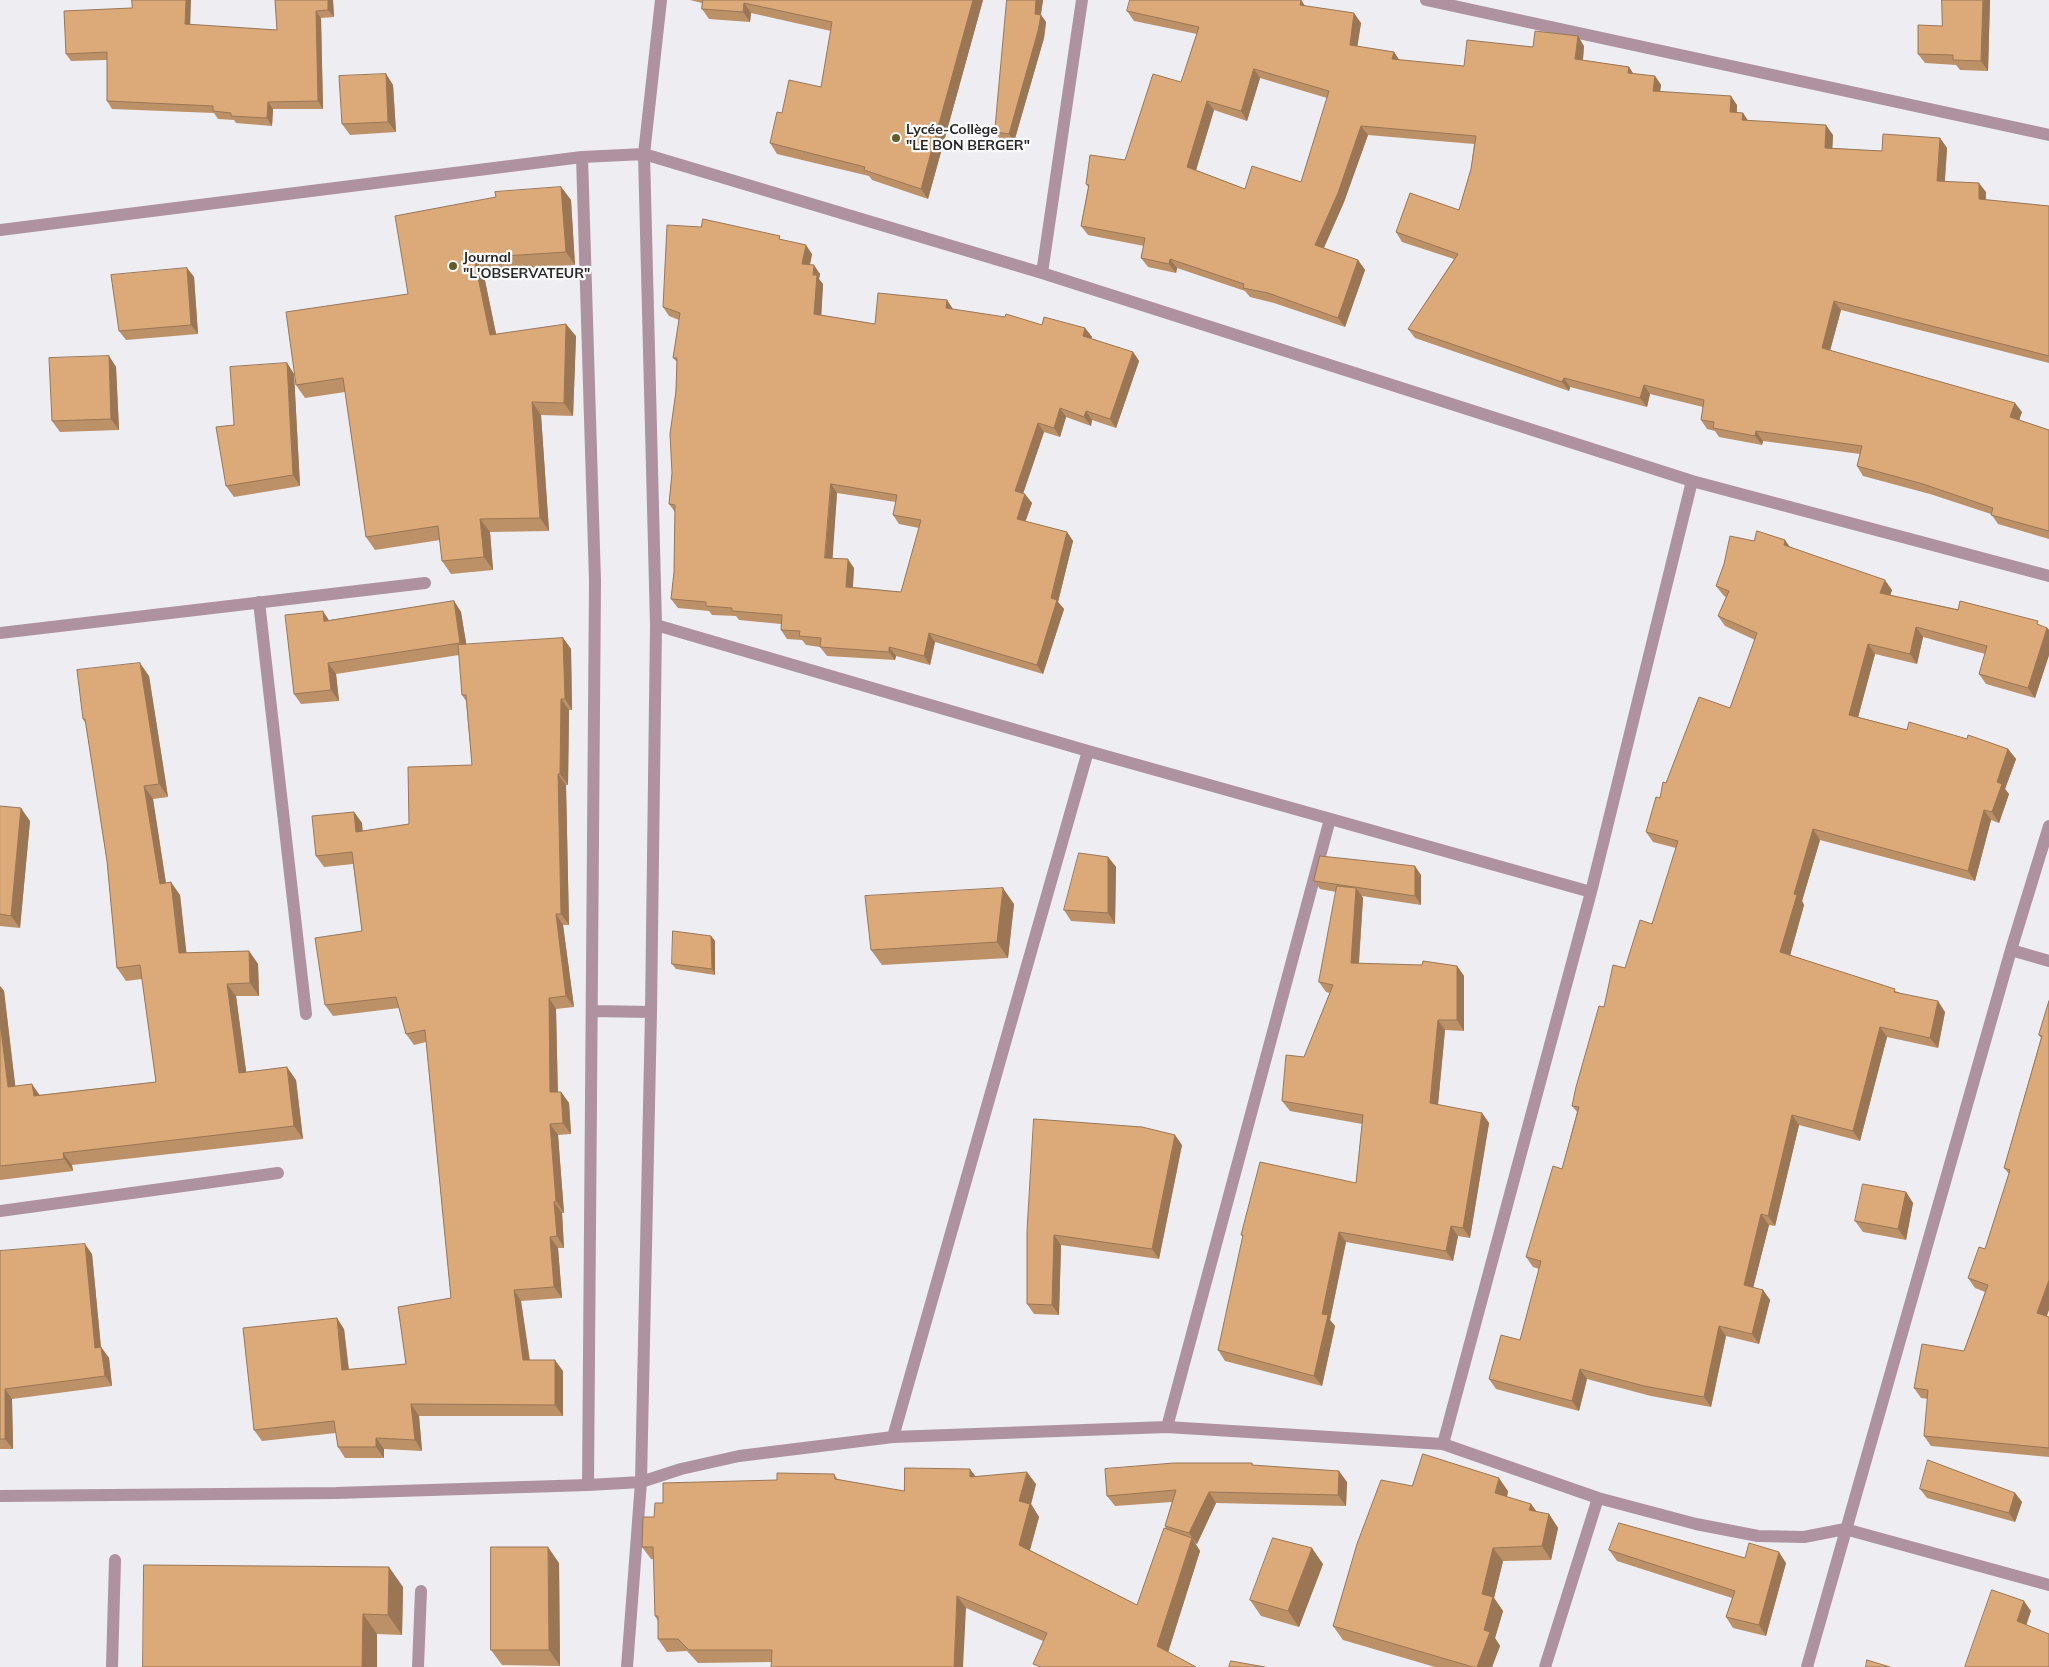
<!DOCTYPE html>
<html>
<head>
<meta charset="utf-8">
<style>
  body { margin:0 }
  canvas { display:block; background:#ededf2 }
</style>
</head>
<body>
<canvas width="2049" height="1667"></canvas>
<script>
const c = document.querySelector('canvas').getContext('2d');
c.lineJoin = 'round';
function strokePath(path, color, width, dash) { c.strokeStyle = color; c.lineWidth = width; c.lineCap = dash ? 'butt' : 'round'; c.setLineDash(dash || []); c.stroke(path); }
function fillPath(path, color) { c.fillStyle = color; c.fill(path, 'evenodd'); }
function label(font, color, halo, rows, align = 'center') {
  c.font = font + ' Mulish,sans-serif'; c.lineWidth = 4.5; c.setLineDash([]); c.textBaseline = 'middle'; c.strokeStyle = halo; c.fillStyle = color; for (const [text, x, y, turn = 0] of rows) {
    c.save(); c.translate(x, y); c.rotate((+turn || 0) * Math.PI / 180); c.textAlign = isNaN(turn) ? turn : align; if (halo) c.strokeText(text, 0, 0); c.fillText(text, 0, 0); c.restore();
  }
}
strokePath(new Path2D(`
  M112,1667l3,-107
  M418,1667l3,-76`), '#ae92a0', 12);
strokePath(new Path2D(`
  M1426,0l623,135
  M582,157l13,424 -7,904
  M0,230l582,-73 62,-3 398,119 650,208 357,95
  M1042,273l40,-273
  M259,602l47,412
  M656,625l432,126 503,141
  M0,633l425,-50
  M2011,950l38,11
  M592,1011l59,1
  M0,1211l278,-38
  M1167,1427l163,-608
  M893,1437l195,-686
  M1443,1444l148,-552 101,-411
  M0,1496l336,-3 252,-8 53,-3 40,-13 58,-13 154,-19 274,-10 276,17 155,54 98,26 62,12 46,1 41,-8 204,56
  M627,1667l14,-185 10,-470 5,-387 -12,-471 17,-154
  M1545,1667l53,-169
  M1807,1667l204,-717 38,-124`), '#ae92a0', 12);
fillPath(new Path2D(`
  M275,0h58l1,17 -13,1 2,91h-50l-1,17 -36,-3 -2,-3 -16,-1 -4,-6 -102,-4 -5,-8v-41l-36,1 -5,-7 124,-29 87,5z
  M690,0h293l-55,199 -56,-19 -3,-4 -92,-22 -7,-11 12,-30 39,-26 10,-56 -80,-18 -1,9 -41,-3 -7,-10v-6z
  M1007,0h36l-2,15 5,7 -2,16 -30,104 -14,-3 -5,-7z
  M1301,0l4,6 56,17 -4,24 37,5 5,8 65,6 69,-19 51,-1 -1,14 46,7 4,7 22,2 6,9 -1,6 77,14v8h6l4,7 86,15 -1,13 50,3 58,-13 7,10 -2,33 41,11v8l63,6v157l-208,-53 -11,41 192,61 -3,8 30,10v109l-51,-15 -7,-10 -61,-20 -67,-18 -6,-10 3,-12 -97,-13 -1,4 -43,-8 -4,-6 -8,-2 -6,-9 2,-13 -53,-13 -3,13 -77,-20 -1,4 -154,-53 -7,-9 46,-70 -52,-17 -6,-10 63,-22 12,-41 3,-25 -106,-9 -24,67 -20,46 34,12 7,10 -20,57 -71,-24 -24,-6 -5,-6 -68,-23 -1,5 -28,-6 -7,-9 3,-12 -56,-11 -7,-9 7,-39 -2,-3 39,-24 56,-78 16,-48 -63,-13 -7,-10zM1260,78l67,20 -26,84 -56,7 -49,-19 18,-60 33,11z
  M1942,0h48l-2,71 -28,-1 -4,-5 -31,-2 -7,-9 24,-28z
  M386,74l7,11 3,47 -46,3 -8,-11z
  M561,187l10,13 4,65 -92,6 13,63 80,2 -3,80 -32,-1 8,116 -59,1 3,38 -42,4 -9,-13 -2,-21 -65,10 -9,-13 -21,-145 -40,6 -9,-13 112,-91z
  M783,240l29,14 -2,11 10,9 -1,5 4,5 -2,31 54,9 72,-24 6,10 89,15 43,3 7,9 -1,2 42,13 6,9 -23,67 -24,-8 -1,6 -25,-9 -6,20 -16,-5 -21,61 9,10 -7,19 42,10 6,9 -15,61 6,7 -21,65 -108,-32 -5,23 -34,-9 -1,4 -68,-4 -7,-9 -14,-2 -4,-5 -15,-1 -6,-9v-6l-42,-4 -3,-4 -24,-1 -3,-4 -31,-3 -7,-9 3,-27 1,-60 -6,-8 3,-31 5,-111 -4,-4 6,-38 -10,-4 -6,-9zM837,493l59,9 -3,13 6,9 20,4 -18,64 -48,-5 1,-19 -22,-10z
  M187,268l7,9 4,57 -72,6 -7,-9z
  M109,356l7,11 3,63 -59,2 -8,-11z
  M287,363l7,11 6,112 -66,11 -8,-11 8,-61z
  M1754,541l36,6 102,43 -2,5 157,33 2,2v25l-14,43 -49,-14 -7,-10 6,-20 -62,-17 -6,27 -42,-10 -17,63 49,13 60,9 41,10 8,10 -11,30 4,5 -10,29 -8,-3 -16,61 -155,-41 -18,61 2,4 -14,50 108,37 47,20 -7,36 -51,-11 -27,104 -61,-16 -24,101 -6,-1 -16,63 10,2 7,10 -11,44 -33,-8 -15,71 -60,-11 -64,-17 -8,32 -83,-22 -7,-10 31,-39 19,-71 -6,-2 -7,-10 36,-88 15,-57 -5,-6 32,-99 21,-39 27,-44 24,-76 -23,-6 -7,-10 20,-49 64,-75 25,-68 -30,-14 -7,-10 8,-19 -2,-1 -8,-10z
  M454,601l7,11 5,33 97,-7 8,11 1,61h-3l-1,75h-2l3,140h-6l11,82 -18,2 2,83h3l8,11 2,31 -13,1 6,78h-2l2,35h-6l4,50 -41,3 9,59 33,11v45h-144l3,35 -38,-2v9h-39l-7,-11 -2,-14 -74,8 -8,-11 90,-101 5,41 57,-6 45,-66 -25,-256 -12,3 -8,-11 -7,-26 -66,8 -8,-11 37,-74 -9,-67 -29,3 -8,-11 38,-44 8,11v8l47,-7 63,-59 -6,-64 -4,-6 -3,-40 -123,19 3,27 -38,3 -7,-10 36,-74z
  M149,676l19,121 -15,2 13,84 14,12 6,58 63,-2 9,13 1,32h-23l10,76 50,8 7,59 -231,26 1,6 -73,9v-194l4,5 11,95 25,9 116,-13 -14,-103 -16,2 -9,-13 -10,-107 -21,-137 -3,-5z
  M0,806l30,15 -10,107 -20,-2z
  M1108,857l8,10 -1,57 -44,-3 -7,-11z
  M1421,875v30l-59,-9 1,2 -4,66 98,2 7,10v55l-19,-1 -7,75 44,8 7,10 -19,115 -12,-2 -5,25 -107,-19 -16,78 5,6 -13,60 -97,-25 -7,-11 25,-113 -2,-2 115,-52 6,-59 -72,-13 -8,-10 22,-44 26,-64 -4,-1 -7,-10 17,-90 -16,-3 -6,-8z
  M1014,904l-6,54 -126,7 -11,-15z
  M711,936l4,5v34l-39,-6 -4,-5z
  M2049,1001l-2,316h2v140l-118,-11 -7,-10 4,-37 -7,-1 -7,-10 50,-37 21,-59 -10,-4 -7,-10 17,-29 24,-75 -5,-6 37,-130 -2,-3z
  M1182,1145l-23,114 -98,-14 -2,70 -25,-1 -7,-10v-73z
  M1906,1192l7,11 -7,37 -43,-8 -8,-11z
  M0,1251l92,3 9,93 8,11 3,28 -100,13 1,50h-13z
  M1252,1463l1,2 94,17 -1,24 -130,-3 -19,41 -2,-1 5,8 -32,101 -125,-11 -77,-33 -195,54 -73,1 -11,-12 -20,1 -9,-13v-18l-3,-5 -1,-57h-3l-9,-12 12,-30 9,-14 114,-23 57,-6 4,6 66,11 72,-14 60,7 -5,20 8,13 -9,33 107,55 29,-76 -1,-3 7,-24 -57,4 -8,-10z
  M1412,1486l96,5 -1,6 24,7 6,8 12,2 9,14 -7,32 -48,1 -9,37 9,13 -8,27 5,8 -8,21h-57l-92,-27 -10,-14z
  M1920,1489l95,4 7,9 -7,20 -88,-24z
  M1609,1550l136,8 41,5 -20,73 -33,-8 -7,-11 6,-19 -115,-37z
  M559,1563l1,103 -58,-1 -11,-15z
  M1323,1564l-24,63 -38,-11 -11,-16z
  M403,1587l-1,48 -25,-1v33h-234z`), '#bd9168');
fillPath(new Path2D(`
  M186,0h5l-1,32 -5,-8z
  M328,0h5l1,17 -6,-7z
  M973,0h10l-55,199 -7,-10z
  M1036,0h7l-3,18 1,-3 5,7 -2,16 -30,104 -5,-8 26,-120z
  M1301,0l6,9 -7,-4z
  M1983,0h7l-2,71 -7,-10z
  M744,3l7,10 -1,9 -7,-10z
  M316,11l5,7 2,91 -5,-8z
  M1354,13l7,10 -5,32 -6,-10z
  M1578,36l6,10 -2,23 -7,-10z
  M1394,52l6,9 -8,-2z
  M1629,67l6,9 -7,-3z
  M1254,69l6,9 -13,43 -6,-10z
  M386,74l7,11 3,47 -8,-10z
  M1655,76l6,9 -2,15 -6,-9z
  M1731,96l6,9 -1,16 -6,-9z
  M1207,101l7,9 -20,67 -7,-10z
  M268,102l5,7 -1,17 -5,-8z
  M1743,113l6,9 -7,-2z
  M1826,125l7,10 -1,22 -7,-9z
  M1361,126l7,9 -24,67 -23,52 -6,-9z
  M1940,138l7,10 -3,42 -7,-9z
  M1979,183l7,9 -1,17 -6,-10z
  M561,187l10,13 4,65 -9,-13z
  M806,245l6,9 -4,19 -6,-9z
  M474,258l9,13 16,77 -9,-13z
  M1170,259l7,9 -1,5 -7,-9z
  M1358,260l7,10 -20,57 -7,-9z
  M814,265l6,9 -1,5 4,5 -2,38 -7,-8 -1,-39z
  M187,268l7,9 4,57 -7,-9z
  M947,300l6,9v8l-7,-9z
  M1834,301l7,9 -13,48 -6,-10z
  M566,324l10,12 -3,80 -9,-13z
  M1085,328l7,9 -3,8 -6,-9z
  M1133,352l6,9 -23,67 -6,-9z
  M109,356l7,11 3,63 -8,-11z
  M287,363l7,11 6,112 -7,-11z
  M1564,378l6,9 -1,4 -7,-9z
  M1644,385l6,9 -3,13 -7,-9z
  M532,402l9,13 8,116 -9,-13z
  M2015,403l7,9 -5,14 -7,-9z
  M1060,408l6,9 -6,20 -6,-9z
  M1086,411l6,9 -1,6 -7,-9z
  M1038,423l6,9 -23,68 -6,-9z
  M1756,431l7,10 -1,4 -7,-9z
  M831,484l6,9 -5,74 -7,-9z
  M1025,494l7,9 -9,25 -6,-9z
  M480,519l10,13 3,38 -9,-13z
  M1067,532l6,9 -15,61 6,7 -21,65 -6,-9 14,-67z
  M1785,540l7,10 -8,-5z
  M848,559l6,9 -2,28 -6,-9z
  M1885,580l7,10 -4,13 -8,-10z
  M454,601l7,11 7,42 -8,-11z
  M323,611l7,11 -6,-1z
  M1916,627l7,10 -6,27 -7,-10z
  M2047,628l2,2v25l-14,43 -7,-10z
  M929,633l6,9 -5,23 -6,-9z
  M563,638l8,11 1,61 -7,-11z
  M1868,644l7,10 -19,71 -7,-10z
  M889,647l7,9 -1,4 -6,-8z
  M140,663l9,13 19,121 -9,-13z
  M328,663l8,11 3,27 -8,-11z
  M561,699l8,11 -1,75 -8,-11z
  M2008,749l8,10 -11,30 4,5 -10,29 -7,-11 5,-30z
  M558,774l8,11 3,140 -8,-11z
  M144,786l9,13 15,98 -8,-13z
  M21,808l9,13 -10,107 -9,-12z
  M1984,810l7,10 -16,61 -7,-10z
  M354,812l8,11 2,20 -8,-11z
  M1813,829l7,11 -18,61 2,4 -16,58 -8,-11 14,-58z
  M1108,857l8,10 -1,57 -7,-11z
  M1415,866l6,9v30l-6,-9z
  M171,882l9,13 8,71 -9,-13z
  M1003,888l11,16 -6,54 -11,-16z
  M1356,888l7,10 -5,75 -7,-10z
  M556,914l7,11 11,82 -8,-11z
  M711,936l4,5v34l-3,-6z
  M249,951l9,13 1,32 -9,-13z
  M1457,966l7,10v55l-7,-11z
  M227,984l9,12 12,89 -9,-12z
  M0,986l4,5 13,109 -9,-13 -8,-65z
  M549,998l7,11 2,95 -8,-12z
  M1938,1001l7,11 -7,36 -8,-10z
  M1438,1020l7,10 -8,84 -7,-11z
  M1880,1027l7,10 -27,104 -7,-10z
  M287,1067l9,13 7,59 -9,-13z
  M32,1084l9,13 -7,-1z
  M561,1092l8,11 2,31 -8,-11z
  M1482,1113l7,10 -19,115 -7,-10z
  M1792,1115l7,10 -24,101 -7,-10z
  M550,1124l8,11 6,78 -8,-12z
  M1175,1135l7,10 -23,114 -7,-10z
  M63,1153l9,12 1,6 -9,-12z
  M1906,1192l7,11 -7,37 -8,-11z
  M554,1202l8,11 2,35 -7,-12z
  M1761,1214l8,11 -18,71 -7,-11z
  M1451,1226l7,10 -5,25 -7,-10z
  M1339,1232l7,10 -16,78 5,6 -13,60 -8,-10 8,-62z
  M1054,1235l7,10 -2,70 -7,-10z
  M550,1237l8,11 4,50 -8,-11z
  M85,1244l7,10 10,105 -7,-11z
  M2049,1280v30l-5,14 -7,-11z
  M514,1290l7,11 10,70 -8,-11z
  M1763,1290l7,10 -11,44 -7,-10z
  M337,1318l7,11 6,52 -8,-11z
  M1719,1326l7,10 -15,71 -7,-10z
  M101,1347l8,11 3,28 -7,-10z
  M555,1360l8,11v45l-8,-11z
  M1580,1369l7,10 -8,32 -7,-10z
  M5,1389l7,10 1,50 -8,-10z
  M411,1404l8,12 3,35 -7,-11z
  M376,1438l8,11v9l-8,-11z
  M970,1469l9,12 -9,-4z
  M1339,1471l8,11 -1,24 -8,-11z
  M1027,1472l9,12 -5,20 8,13 -11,40 -9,-12v-44z
  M1499,1478l9,13 -3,16 -10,-14z
  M1209,1492l7,11 -19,41 -8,-11z
  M2015,1493l7,9 -7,20 -6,-9z
  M1531,1504l10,14 -12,-8z
  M1549,1514l9,14 -7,32 -9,-14z
  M1192,1538l8,13 -34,108 -9,-13z
  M548,1547l11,16 1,103 -11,-16z
  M1312,1548l11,16 -24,63 -11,-16z
  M1493,1548l10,13 -9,37 9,13 -8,27 5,8 -8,21h-15l7,-37 -2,-36z
  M1779,1552l7,11 -20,73 -7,-11z
  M389,1567l14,20 -1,48 -14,-20z
  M957,1596l9,12 -3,59h-9z
  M2024,1601l7,10 -7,21 -7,-11z
  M363,1614l14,20v33h-15z`), '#9a7655');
const building = new Path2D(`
  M132,0h54l-1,24 92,6 -2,-30h53v10l-12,1 2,90 -50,1 -1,16 -36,-2v-3l-18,-2v-5l-106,-5v-49l-41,2 -2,-43 68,-3z
  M703,0h270l-52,189 -57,-19 1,-3 -95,-24 7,-31 5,1 7,-33 32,7 11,-65 -88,-19 -1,9 -41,-3z
  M1007,0h29l-1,14 6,1 -3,16 -29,103 -14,-2z
  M1130,0h171l-1,5 54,8 -4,32 44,7 -2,7 72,7 3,-26 66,7 2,-16 43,5 -3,23 54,8 -1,6 27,3 -2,15 78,5 -1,16 13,1 -1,7 84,5 -1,23 57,3 1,-17 57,4 -3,43 42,2v16l70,7v150l-215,-55 -12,47 193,55 -5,14 39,13v101l-58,-16 2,-7 -70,-24 -66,-18 5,-20 -106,-15 -1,5 -42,-8 1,-6 -13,-2 3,-20 -60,-15 -4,13 -76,-20 -2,4 -154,-53 50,-75 -62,-22 14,-39 49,17 12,-41 5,-33 -115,-10 -23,67 -23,52 43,15 -20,58 -70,-25 -25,-5 1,-4 -74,-25 -1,5 -28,-6 4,-20 -64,-12 8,-41 -3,-1 4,-29 35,5 28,-86 28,8 18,-55 -72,-16zM1254,69l75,22 -28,91 -49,-16 -7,23 -58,-22 20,-66 34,10z
  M1942,0h41l-2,61 -28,-1v-5l-35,-1v-29l24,1z
  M386,74l2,48 -46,2 -3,-48z
  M561,187l5,65 -92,6 16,77 76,-11 -2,79 -32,-1 8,116 -60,1 4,38 -42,4 -4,-35 -72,11 -23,-159 -47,7 -10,-73 122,-18 -13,-78 101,-19 -1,-5z
  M703,219l77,17 -1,3 27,6 -4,19 12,1 -1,10h4l-3,39 61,10 3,-31 69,7 -1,8 59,9 1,-3 36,11 2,-8 41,11 -2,8 50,16 -23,67 -24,-8 -2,6 -24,-9 -6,20 -16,-5 -23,68 10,3 -8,25 50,13 -16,66 6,2 -20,65 -108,-32 -5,23 -35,-9v5l-69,-5 1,-9 -22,-2 1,-5 -19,-1 1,-15 -50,-4v-3l-26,-2v-4l-35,-3 3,-27 1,-67 -6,-1 3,-31 -2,-39 6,-43 1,-33h-4l7,-45 -17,-6 4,-82 34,2zM831,484l66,11 -4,20 28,5 -20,72 -55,-5 2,-28 -23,-1z
  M187,268l4,57 -72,6 -8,-56z
  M109,356l2,63 -59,2 -3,-63z
  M287,363l6,112 -67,11 -10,-59 18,-2 -4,-58z
  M1757,531l28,9 -1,5 101,35 -5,13 78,17 2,-9 78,20 -1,3 10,4 -19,60 -49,-14 8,-28 -71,-19 -6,27 -42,-10 -19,71 58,15 2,-8 58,17 1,-4 40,14 -11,33 5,2 -10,28 -8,-2 -16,61 -155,-42 -19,65 3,1 -17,57 115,37 -1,3 44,9 -8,37 -50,-11 -27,104 -61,-16 -24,101 -7,-2 -17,71 19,5 -11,44 -33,-8 -15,71 -60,-11 -64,-17 -8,32 -83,-22 12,-44 19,5 21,-79 -15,-4 27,-91 9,3 17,-62 -7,-1 4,-19 23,-81 5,1 9,-42 12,3 15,-48 12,4 26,-83 -32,-9 10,-35 4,1 3,-16 3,1 33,-86 31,11 27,-75 -39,-17 11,-25 -13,-5 8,-22 6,-28 24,5z
  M454,601l6,42 -132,20 3,27 -37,4 -9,-79 38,-4 1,10z
  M563,638l2,61h-4l-1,75h-2l3,140h-5l10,82 -17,2 1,94h11l2,31 -13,1 6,77 -2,1 3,34 -7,1 4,50 -40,3 9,70h32v45l-144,-1 4,36 -39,-2v9h-38l-4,-26 -80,9 -11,-102 94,-10 5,52 64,-6 -8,-57 53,-9 -26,-268 -19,4 -10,-37 -71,8 -10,-67 47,-7 -10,-79 -36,4 -4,-40 42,-4 2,20 53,-8 -1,-57 64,-2 -6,-70h-4l-4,-50z
  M140,663l19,121 -15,2 16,98 11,-2 8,71 70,-2 1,32 -23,1 12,89 48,-6 7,59 -231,27 1,6 -64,7v-144l8,65 24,-3 2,12 122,-14 -16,-117 -23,3 -10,-107 -22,-142h-2l-6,-49z
  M0,806l21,2 -10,108 -11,-2z
  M1079,853l29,4v56l-44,-3z
  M1320,856l95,10v30l-101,-15z
  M1337,886l19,2 -5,75 71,2 1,-4 34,5v54h-19l-8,83 52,10 -19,115 -12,-2 -5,25 -107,-19 -17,82 6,1 -14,61 -96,-26 25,-115h-2l19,-73 96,21 7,-68 -81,-14 4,-46 18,2 29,-72 -14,-3z
  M1003,888l-6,54 -126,8 -6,-54z
  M673,931l38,5 1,33 -40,-5z
  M2049,1001v279l-12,33 12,4v131l-125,-12 4,-46 -14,-2 8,-44 42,7 24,-66 -20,-7 11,-31 6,2 25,-79 -6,-2 38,-132 -3,-1z
  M1034,1119l108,8 33,8 -23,114 -98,-14 -2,70 -25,-1v-73z
  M1863,1184l43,8 -8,37 -43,-8z
  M85,1244l10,104 6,-1 4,29 -100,13v50h-5v-188z
  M1423,1454l76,24 -4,15 36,11 -2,6 20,4 -7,32 -49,2 -11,46 11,3 -9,33 6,2 -13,35h-4l-140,-41 24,-82 24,-64 31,6z
  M1928,1460l87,33 -6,20 -89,-24z
  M1174,1463h78v2l87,6 -1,24 -129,-3 -20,41 -24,-7 11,-36 -69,6 -2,-27z
  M905,1468l65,1v8l57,-5 -8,29 11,3 -11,41 118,60 27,-77 28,10 -35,108 39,21h-155l-8,-3 14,-31 -90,-37 -3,71h-183l1,-17h-83l-11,-11h-20v-23h-3l-2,-69h-11l1,-30h11l1,-14h8v-20l114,-3v-7l57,1 1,5 69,12z
  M1619,1523l126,35 4,-15 30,9 -20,73 -33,-8 9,-26 -126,-41z
  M1273,1538l39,10 -24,63 -38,-11z
  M491,1547h57l1,103h-58z
  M144,1565l245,2 -1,48 -25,-1 -1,53h-219z
  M1992,1590l32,11 -7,20 32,13v33h-84z
  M1867,1660l23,7h-24z
  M1231,1661l34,6h-36z`);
fillPath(building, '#dca979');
strokePath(building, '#9a7655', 1);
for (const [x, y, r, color] of [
  [896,138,5,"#645d29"],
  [453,266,5,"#645d29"]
]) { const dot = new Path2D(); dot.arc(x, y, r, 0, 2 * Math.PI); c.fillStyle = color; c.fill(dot); strokePath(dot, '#fff', 2); }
label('bold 14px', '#28282a', '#fff', [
  ["Lycée-Collège",906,130],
  ["\"LE BON BERGER\"",906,146],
  ["Journal",463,258],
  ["\"L'OBSERVATEUR\"",463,274]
], 'left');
</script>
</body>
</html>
